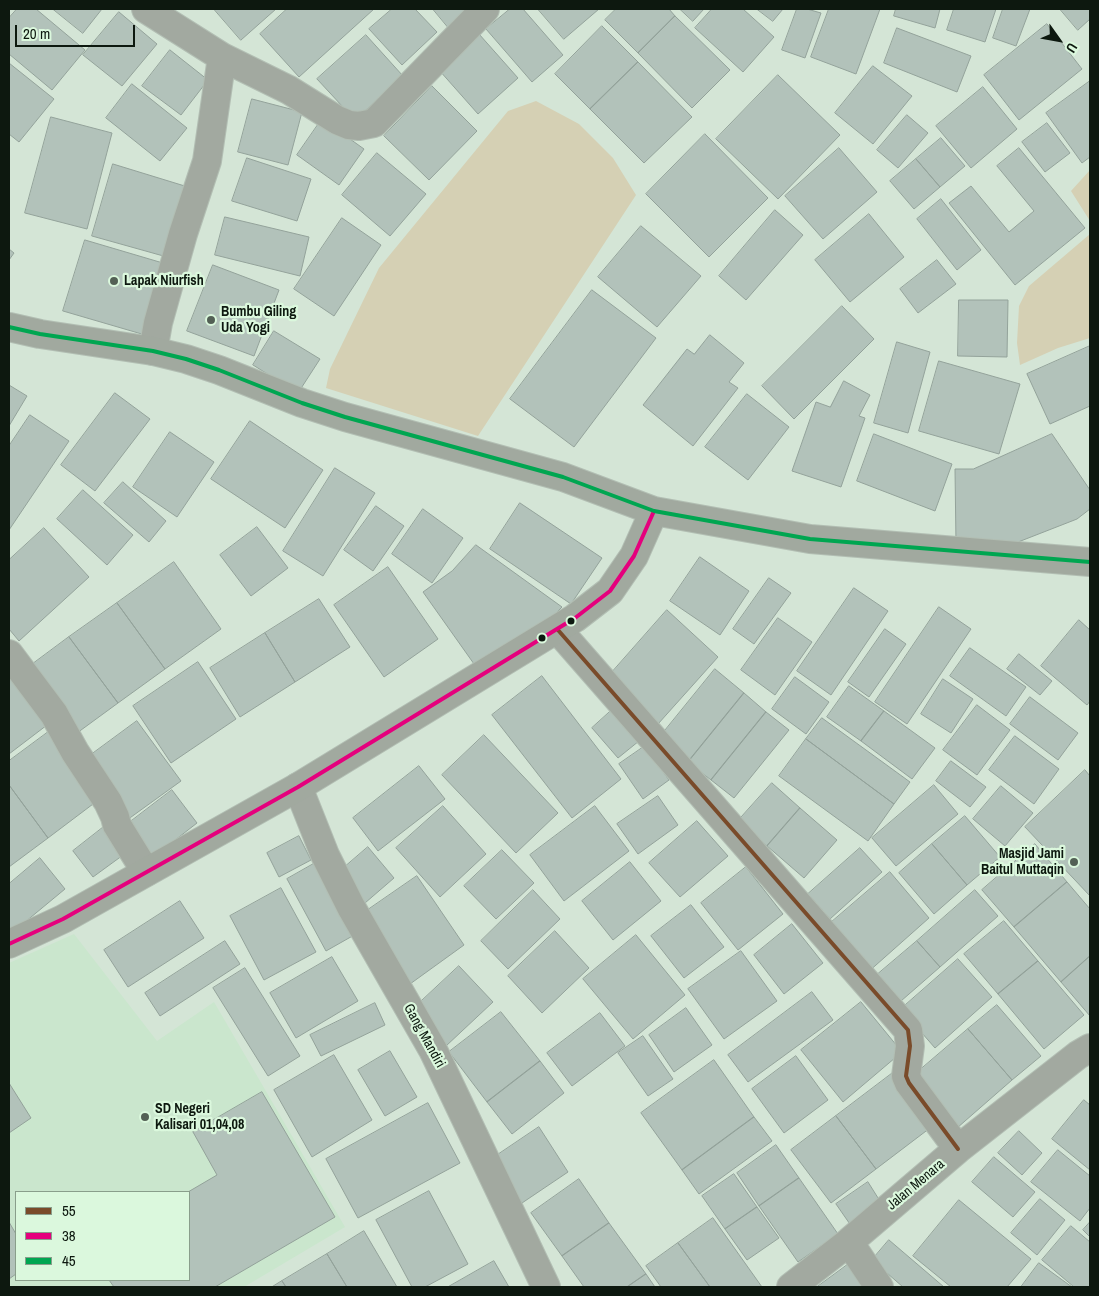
<!DOCTYPE html>
<html>
<head>
<meta charset="utf-8">
<style>
  body { margin:0 }
  #map { position:relative; width:1099px; height:1296px; overflow:hidden; background:#d4e5d6; font-family:"Archivo Narrow",sans-serif }
  canvas { display:block }
  .frame { position:absolute; inset:0; border:10px solid #0d180f; pointer-events:none }
  .legend { position:absolute; left:15px; top:1191px; width:175px; height:90px; box-sizing:border-box; background:#dbf8dd; border:1px solid #899e8b; margin:0; padding:6px 9px; list-style:none; font-size:15px; color:#0d180f }
  .legend li { display:flex; align-items:center; gap:10px; height:25px }
  .legend b { width:25px; border:1px solid #899e8b }
  .north { position:absolute; left:1034px; top:15px; width:50px; height:50px; -webkit-text-stroke:4px #dbf8dd; paint-order:stroke; rotate:122deg; font-size:14px; font-weight:700; line-height:20px; text-align:center; color:#0d180f }
  .north::after { content:''; display:block; margin:auto; width:18px; height:22px; background:#0d180f; clip-path:polygon(50% 0,100% 100%,50% 72%,0 100%) }
  .scale { position:absolute; left:15px; top:25px; width:120px; height:22px; box-sizing:border-box; border:2px solid #0d180f; border-top:0; padding-left:6px; font-size:15px; line-height:18px; white-space:nowrap; color:#0d180f; -webkit-text-stroke:4px #dbf8dd; paint-order:stroke }
</style>
</head>
<body>
<div id="map">
<canvas width="1099" height="1296"></canvas>
<div class="frame"></div>
<ul class="legend">
<li><b style="height:6px;background:#7a4b2a"></b>55</li>
<li><b style="height:6px;background:#e5007d"></b>38</li>
<li><b style="height:6px;background:#00a651"></b>45</li>
</ul>
<div class="north">U</div>
<div class="scale">20 m</div>
</div>
<script>
const c = document.querySelector('canvas').getContext('2d');
c.lineJoin = 'round';
function fillPath(path, color) { c.fillStyle = color; c.fill(path, 'evenodd'); }
function strokePath(path, color, width, dash) { c.strokeStyle = color; c.lineWidth = width; c.lineCap = dash ? 'butt' : 'round'; c.setLineDash(dash || []); c.stroke(path); }
function label(font, color, halo, rows, align = 'center') {
  c.font = font + ' "Archivo Narrow",sans-serif'; c.lineWidth = 4.5; c.setLineDash([]); c.textBaseline = 'middle'; c.strokeStyle = halo; c.fillStyle = color; for (const [text, x, y, turn = 0] of rows) {
    c.save(); c.translate(x, y); c.rotate((+turn || 0) * Math.PI / 180); c.textAlign = isNaN(turn) ? turn : align; if (halo) c.strokeText(text, 0, 0); c.fillText(text, 0, 0); c.restore();
  }
}
fillPath(new Path2D(`
  M74,934l83,107 57,-39 131,225 -101,60h-235v-324zM16,1192h173v88h-173z`), '#cae6cd');
fillPath(new Path2D(`
  M536,101l43,23 34,34 23,37 -158,241 -152,-48 4,-19 49,-101 129,-157z
  M1090,170v51l-19,-30z
  M1090,234v104l-32,10 -38,17 -3,-22 2,-37 10,-20z`), '#d5d0b4');
const building = new Path2D(`
  M17,9h19l49,41 -33,40 -43,-36v-36z
  M53,9h49l-19,24z
  M214,9h62l-35,31z
  M287,9h87l-75,68 -39,-43z
  M392,9h23l22,23 -35,33 -33,-36z
  M433,9h37l-22,18z
  M510,9h13l40,46 -31,27 -46,-53z
  M538,9h61l-35,30z
  M616,9h53l6,7 -37,37 -33,-33z
  M680,9h24l-11,12z
  M712,9h31l31,28 -31,35 -48,-44z
  M757,9h26l-10,12z
  M797,9h10l14,4 -16,45 -23,-8z
  M829,9h51l-24,65 -45,-17z
  M896,9h44l-5,19 -41,-12z
  M954,9h42l-11,33 -38,-12z
  M1003,9h27l-14,37 -23,-8z
  M1060,9h30v10l-12,11z
  M119,12l38,32 -35,42 -39,-31z
  M675,16l55,54 -38,38 -54,-55z
  M1047,24l35,45 -63,51 -35,-45z
  M602,26l36,36 -48,47 -35,-35z
  M897,28l74,28 -14,36 -73,-29z
  M479,34l39,44 -40,36 -39,-44z
  M366,35l37,41 -48,44 -38,-41z
  M170,50l38,30 -27,35 -39,-29z
  M638,62l54,55 -48,46 -54,-54z
  M9,63l45,36 -35,43 -10,-8z
  M873,66l39,30 -39,48 -38,-31z
  M778,75l62,60 -62,64 -62,-60z
  M1090,81v76l-8,6 -36,-50z
  M132,84l55,44 -27,33 -54,-43z
  M432,86l45,45 -48,49 -45,-44z
  M983,87l34,42 -46,39 -35,-42z
  M252,99l50,13 -14,53 -50,-13z
  M907,115l21,18 -30,35 -21,-18z
  M51,117l61,16 -25,96 -62,-16z
  M322,119l42,30 -25,36 -42,-30z
  M1047,123l23,30 -25,19 -23,-30z
  M705,134l63,64 -59,59 -63,-63z
  M941,138l24,28 -25,21 -24,-28z
  M839,148l38,44 -54,47 -38,-43z
  M1019,148l66,80 -70,57 -66,-82 22,-17 38,46 25,-21 -37,-45z
  M377,153l49,41 -36,42 -48,-41z
  M247,158l64,21 -14,42 -65,-20z
  M916,159l24,28 -26,22 -24,-28z
  M113,164l75,23 -21,70 -75,-21z
  M941,199l40,51 -24,20 -40,-51z
  M775,210l28,25 -57,65 -27,-24z
  M869,214l35,43 -54,45 -35,-42z
  M225,217l84,20 -9,39 -85,-21z
  M342,218l39,27 -47,71 -40,-27z
  M641,226l60,50 -44,51 -59,-50z
  M85,240l88,26 -21,71 -89,-26z
  M9,249l5,4 -5,7z
  M937,260l19,24 -38,29 -18,-24z
  M213,265l66,25 -25,66 -67,-25z
  M592,290l64,48 -82,109 -64,-48z
  M959,300h49l-1,57 -49,-1z
  M842,306l32,33 -80,80 -32,-33z
  M274,331l46,28 -22,34 -45,-28z
  M710,335l34,28 -15,19 9,6 -45,58 -50,-41 44,-56 7,5z
  M897,342l33,10 -22,81 -34,-10z
  M1090,346v60l-40,18 -23,-50z
  M939,361l81,23 -21,70 -80,-23z
  M844,381l26,14 -11,21 6,2 -24,69 -49,-16 24,-69 14,5z
  M9,385l18,11 -18,30z
  M115,393l35,26 -55,72 -34,-26z
  M747,394l42,33 -41,53 -43,-33z
  M30,415l39,26 -60,89v-84z
  M250,421l73,49 -38,58 -74,-49z
  M170,432l44,30 -37,55 -44,-30z
  M874,434l78,30 -17,47 -78,-30z
  M1052,434l38,56v19l-13,10 -64,25h-57l-1,-75h18z
  M335,468l40,25 -52,83 -40,-25z
  M123,482l43,39 -17,21 -45,-39z
  M83,490l50,45 -26,30 -50,-46z
  M520,503l82,55 -31,46 -81,-55z
  M376,506l28,20 -31,45 -29,-21z
  M423,509l40,29 -31,45 -40,-29z
  M257,527l31,41 -37,28 -31,-41z
  M44,528l45,49 -70,64 -10,-12v-69z
  M476,545l86,62 -42,42 -41,22 -56,-79 29,-21z
  M700,557l49,34 -29,44 -50,-34z
  M174,562l47,67 -56,40 -48,-66z
  M388,567l50,72 -54,38 -50,-72z
  M769,578l22,15 -37,51 -21,-15z
  M854,588l34,23 -57,84 -34,-24z
  M319,599l31,48 -55,35 -30,-49z
  M117,603l48,66 -47,34 -49,-66z
  M939,607l32,22 -64,95 -32,-22z
  M667,610l51,47 -60,67 -51,-46z
  M778,618l34,24 -37,53 -34,-25z
  M1079,620l11,10v71l-3,4 -46,-39z
  M885,629l21,15 -37,53 -21,-15z
  M265,633l30,49 -55,35 -30,-49z
  M69,637l49,66 -41,30 -47,-67z
  M970,648l56,39 -20,29 -56,-40z
  M1019,654l33,27 -12,14 -33,-26z
  M198,662l38,57 -65,44 -38,-57z
  M9,666l42,56 -42,32z
  M715,669l29,24 -56,69 -29,-24z
  M542,676l79,103 -49,39 -80,-103z
  M795,677l34,25 -23,32 -34,-25z
  M943,679l30,20 -22,34 -30,-19z
  M849,686l35,25 -23,30 -34,-24z
  M744,693l22,19 -55,68 -23,-18z
  M1030,697l48,36 -20,27 -48,-36z
  M977,705l33,25 -33,45 -34,-25z
  M613,709l26,32 -21,17 -26,-30z
  M884,711l51,37 -23,31 -51,-38z
  M766,712l23,18 -55,68 -23,-18z
  M822,718l88,64 -16,22 -88,-65z
  M137,721l44,60 -54,39 -43,-60z
  M51,730l50,68 -53,40 -39,-53v-24z
  M484,735l74,78 -42,40 -74,-78z
  M1015,736l44,33 -25,35 -45,-34z
  M806,739l88,65 -26,37 -89,-65z
  M645,746l24,34 -26,19 -24,-35z
  M951,761l35,26 -16,20 -34,-26z
  M419,766l26,33 -67,52 -25,-33z
  M1085,770l5,6v120l-65,-69z
  M772,783l28,25 -33,38 -29,-25z
  M9,785l39,53 -39,29z
  M934,785l24,29 -62,52 -24,-28z
  M1001,786l32,27 -28,33 -32,-27z
  M172,790l25,33 -50,39 -26,-33z
  M658,796l20,29 -40,29 -21,-30z
  M443,806l43,48 -46,43 -44,-49z
  M595,806l34,45 -65,50 -34,-46z
  M800,808l37,32 -33,38 -37,-32z
  M965,816l35,41 -33,28 -35,-41z
  M697,821l31,35 -48,41 -31,-34z
  M110,822l20,28 -37,27 -20,-26z
  M299,836l12,24 -32,17 -12,-24z
  M932,844l35,41 -33,29 -35,-41z
  M1035,844l32,38 -53,45 -32,-37z
  M368,847l26,31 -29,25 -26,-31z
  M860,848l22,24 -52,47 -22,-25z
  M502,850l32,33 -38,36 -32,-33z
  M40,858l25,31 -52,43 -4,-5v-43z
  M317,862l39,72 -30,17 -39,-72z
  M630,862l31,39 -48,39 -31,-39z
  M746,867l37,47 -45,36 -37,-47z
  M890,872l39,46 -62,55 -40,-47z
  M417,876l47,69 -54,39 -48,-70z
  M1067,882l23,27v47l-29,26 -47,-55z
  M281,888l35,64 -52,28 -34,-64z
  M533,890l27,29 -52,50 -27,-28z
  M975,890l23,26 -58,51 -23,-26z
  M180,901l24,37 -76,49 -24,-37z
  M691,905l33,42 -40,31 -33,-42z
  M1004,921l34,40 -40,33 -34,-40z
  M792,924l31,39 -39,31 -30,-39z
  M555,931l34,37 -47,45 -34,-37z
  M636,935l49,60 -52,44 -50,-60z
  M225,941l15,23 -80,52 -15,-23z
  M917,941l23,26 -39,34 -23,-27z
  M741,951l36,50 -53,38 -36,-50z
  M1090,956v60l-29,-34z
  M332,957l26,44 -62,37 -26,-45z
  M958,959l34,38 -57,51 -34,-39z
  M1038,961l46,54 -40,34 -46,-55z
  M459,966l34,36 -47,44 -33,-37z
  M245,968l55,88 -32,20 -55,-88z
  M812,992l21,28 -85,62 -20,-27z
  M861,1002l41,50 -59,50 -42,-52z
  M375,1003l10,22 -64,31 -11,-21z
  M997,1005l44,51 -29,24 -44,-51z
  M686,1008l26,37 -38,27 -25,-37z
  M501,1012l39,49 -53,41 -38,-50z
  M600,1013l25,33 -53,40 -25,-33z
  M968,1029l44,51 -55,48 -44,-52z
  M643,1036l30,43 -25,17 -30,-43z
  M390,1051l27,46 -32,19 -27,-46z
  M334,1055l38,65 -60,37 -38,-67z
  M796,1056l32,44 -44,33 -32,-44z
  M714,1060l40,57 -72,53 -41,-57z
  M540,1061l24,32 -52,41 -25,-32z
  M894,1072l40,53 -58,44 -40,-53z
  M9,1083l22,35 -22,15z
  M262,1092l73,125 -120,70h-101l-5,-7h80l-1,-88 29,-17 -24,-43z
  M1084,1100l6,5v65l-38,-31z
  M428,1103l32,60 -102,55 -32,-59z
  M836,1116l40,53 -45,34 -40,-53z
  M754,1117l18,24 -73,53 -17,-24z
  M539,1127l29,45 -46,31 -29,-45z
  M1019,1131l23,22 -20,22 -24,-22z
  M776,1145l23,33 -40,28 -22,-33z
  M1058,1150l32,26v32l-10,13 -49,-39z
  M994,1157l41,35 -22,25 -41,-35z
  M734,1174l23,33 -32,22 -23,-33z
  M799,1178l39,56 -40,28 -39,-56z
  M579,1179l30,44 -47,33 -31,-43z
  M868,1182l17,27 -31,21 -18,-26z
  M429,1191l39,73 -43,23h-13l-36,-67z
  M1040,1199l25,21 -28,35 -26,-22z
  M959,1200l72,59 -24,28h-56l-38,-31z
  M757,1207l22,31 -32,22 -22,-31z
  M713,1218l49,69h-52l-32,-44z
  M9,1222l7,12v40l-7,5z
  M1090,1222v15l-7,-7z
  M609,1223l37,51 -19,13h-43l-22,-31z
  M1071,1226l19,16v45h-16l-32,-27z
  M364,1231l33,56h-50l-20,-33z
  M889,1240l55,47h-41l-31,-27z
  M678,1243l32,44h-49l-15,-21z
  M327,1254l20,33h-61l-4,-6z
  M494,1261l15,26h-61z
  M850,1263l17,24h-50z
  M1039,1263l33,24h-51z
  M646,1274l9,13h-28z
  M282,1281l4,6h-14z`);
fillPath(building, '#b2c2ba');
strokePath(building, '#93a29a', 1);
const street = new Path2D(`
  M146,9l76,48 -15,104 -24,73 -25,89 -5,28
  M222,57l67,33 48,30 12,5 10,1 15,-3 111,-114
  M558,630l350,400 2,16 -4,30 3,7 49,66
  M9,654l45,60 21,38 33,50 7,15 2,8 29,47
  M298,787l27,68 26,52 82,143 113,237
  M849,1242l30,45
  M791,1287l58,-45 109,-93 120,-94 12,-7`);
const secondary = new Path2D(`
  M9,327l31,7 113,17 33,8 33,11 83,33 43,14 218,60 91,34 156,28 280,23
  M9,944l54,-25 235,-132 277,-169 35,-27 24,-35 20,-45`);
strokePath(street, '#b2beb3', 30);
strokePath(secondary, '#b2beb3', 30);
strokePath(street, '#a2a9a0', 28);
strokePath(secondary, '#a1a99f', 28);
strokePath(new Path2D(`
  M558,630l350,400 2,16 -4,30 3,7 49,66`), '#7a4b2a', 4);
strokePath(new Path2D(`
  M9,944l54,-25 235,-132 277,-169 35,-27 24,-35 20,-45`), '#e5007d', 4);
strokePath(new Path2D(`
  M9,327l31,7 113,17 33,8 33,11 83,33 43,14 218,60 91,34 156,28 280,23`), '#00a651', 4);
for (const [x, y, r, color] of [
  [114,281,5,"#536055"],
  [211,320,5,"#536055"],
  [571,621,4.5,"#0d180f"],
  [542,638,4.5,"#0d180f"],
  [1074,862,5,"#536055"],
  [145,1117,5,"#536055"]
]) { const dot = new Path2D(); dot.arc(x, y, r, 0, 2 * Math.PI); c.fillStyle = color; c.fill(dot); strokePath(dot, '#dbf8dd', 2); }
label('bold 14px', '#0d180f', '#dbf8dd', [
  ["Lapak Niurfish",124,281],
  ["Bumbu Giling",221,312],
  ["Uda Yogi",221,328],
  ["Masjid Jami",1064,854,"right"],
  ["Baitul Muttaqin",1064,870,"right"],
  ["SD Negeri",155,1109],
  ["Kalisari 01,04,08",155,1125]
], 'left');
label('14px', '#0d180f', '#dbf8dd', [
  ["Gang Mandiri",424,1036,61],
  ["Jalan Menara",916,1185,-40]
]);
</script>
</body>
</html>
